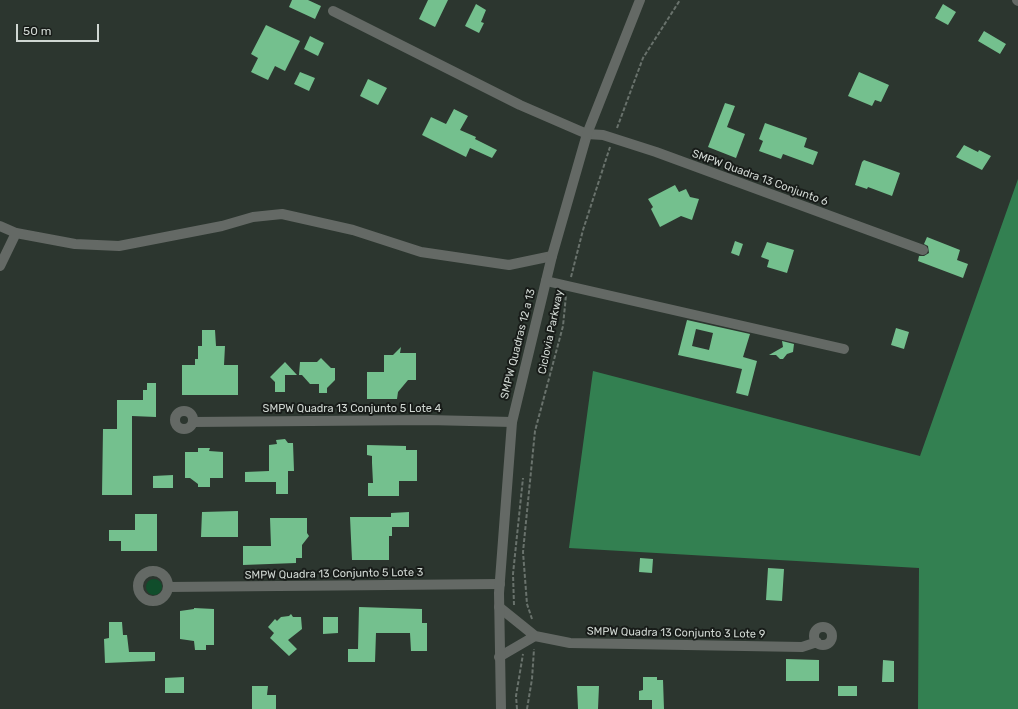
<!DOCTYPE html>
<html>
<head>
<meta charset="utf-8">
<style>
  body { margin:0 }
  #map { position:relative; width:1018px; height:709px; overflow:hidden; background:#2c362f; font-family:Rubik,sans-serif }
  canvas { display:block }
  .scale { position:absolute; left:16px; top:24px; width:83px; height:18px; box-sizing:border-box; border:2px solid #d0d7d2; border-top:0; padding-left:5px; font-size:12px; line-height:14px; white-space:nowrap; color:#d0d7d2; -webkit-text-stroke:3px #181c19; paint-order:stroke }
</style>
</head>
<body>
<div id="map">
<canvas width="1018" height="709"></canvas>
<div class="scale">50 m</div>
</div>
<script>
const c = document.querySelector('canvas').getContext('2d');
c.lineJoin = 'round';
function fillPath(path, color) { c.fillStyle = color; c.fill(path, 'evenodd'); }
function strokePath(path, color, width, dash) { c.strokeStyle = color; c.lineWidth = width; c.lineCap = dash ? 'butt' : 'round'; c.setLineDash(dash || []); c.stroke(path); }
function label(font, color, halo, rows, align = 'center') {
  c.font = font + ' Rubik,sans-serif'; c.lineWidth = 4; c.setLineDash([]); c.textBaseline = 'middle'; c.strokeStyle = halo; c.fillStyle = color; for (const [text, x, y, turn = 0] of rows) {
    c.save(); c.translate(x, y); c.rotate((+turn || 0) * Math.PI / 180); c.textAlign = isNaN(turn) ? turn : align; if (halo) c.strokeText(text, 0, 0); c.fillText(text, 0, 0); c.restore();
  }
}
fillPath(new Path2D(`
  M146 587a8 8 0 1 1 16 0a8 8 0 1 1-16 0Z`), '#104d2b');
fillPath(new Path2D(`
  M1018,179v530h-100l1,-141 -350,-20 24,-177 327,85z`), '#338051');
fillPath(new Path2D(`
  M292,0h16l13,6 -6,13 -26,-12z
  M428,0h20l-13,27 -16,-8z
  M476,4l10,6 -5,12 3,1 -5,10 -14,-7z
  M943,4l13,8 -8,13 -13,-7z
  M266,25l34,16 -15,30 -10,-5 -7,14 -17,-8 7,-14 -7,-4z
  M984,31l22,13 -6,10 -22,-13z
  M310,36l14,7 -6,13 -14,-7z
  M300,72l15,6 -6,13 -15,-7z
  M859,72l30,13 -8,17 -6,-2 -3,6 -24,-10z
  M368,79l19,9 -9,17 -18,-9z
  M725,103l10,3 -8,21 18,7 -9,24 -28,-11z
  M454,109l14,7 -8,14 16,7 -1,2 22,11 -5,8 -22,-10 -4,9 -44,-22 9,-18 15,7z
  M765,123l42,15 -3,9 14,5 -5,13 -30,-11 -2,5 -22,-8 4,-10 -4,-2z
  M964,145l14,7 1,-2 12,6 -9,14 -26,-13z
  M864,160l36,13 -8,23 -24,-9 -1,2 -12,-4 7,-23z
  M675,185l4,7 7,-3 4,8 9,2 -7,21 -11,-4 -21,11 -9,-18 2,-2 -5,-8z
  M927,237l33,13 -3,10 11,4 -5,14 -45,-17 1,-5h5l5,-3 -1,-7 -4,-2z
  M735,241l8,3 -4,12 -8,-3z
  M767,242l27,8 -7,23 -20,-6 2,-7 -8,-3z
  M687,320l63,14 -7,23 14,4 -9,35 -12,-3 6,-24 -64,-14zM696,329l17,4 -4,17 -17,-4z
  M896,328l13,4 -5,17 -13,-4z
  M202,330h13l1,16h9l-1,19h14v30h-56v-30h13v-6h3v-13h4z
  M782,341l12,3 -1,8 -6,2 -4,5h-3l-4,-4h-7l14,-8z
  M401,347l-1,6h16v27h-8l-10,12 -1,7h-30v-27h17v-17h9z
  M321,358l10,10h4v12l-8,8v5h-8v-9h-9l-8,-9h-3l1,-13h17z
  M285,362l12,13h-12v17h-10v-10l-5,-5z
  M147,383h9v34l-24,-1v79h-30l1,-66h14v-29h26v-10h4z
  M285,439l3,4h5l1,28h-6v23h-12v-12h-31v-10l24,-1v-26l8,-1 -1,-4z
  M367,445l39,1v4h11v31h-18v15h-31v-13h5l-1,-20v-7l-5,-1z
  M198,448h12l-1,3 14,1v26h-13v9h-12v-3l-8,-6h-5v-26h13z
  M173,475v13h-20v-12z
  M238,511v26h-37l1,-25z
  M409,512v15h-17v9h-3v24h-37l-2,-43h41v-4z
  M135,514h22v37h-36v-10h-12v-11h26z
  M270,518h37v15l2,3 -7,9v13h-6v5l-53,2v-19h28z
  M640,558l13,1 -1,14 -13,-1z
  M768,568l16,1 -2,32 -16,-1z
  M359,607l63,2v14h5v28h-16l-1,-18h-34l-1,29h-27v-13h10z
  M194,608l20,1v36h-8v5h-11l-1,-9 -14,-2v-28l14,-2z
  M291,614l2,3h8l1,12 -14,11 9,9 -8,7 -19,-18 4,-5 -6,-6 7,-8 2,2 4,-4 8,-1z
  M323,617h15v16l-15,1z
  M109,622h13l1,13h4l2,17h26v9l-50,2 -1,-24 5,-1z
  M786,659l33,1v21h-33z
  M883,660l11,1v21h-12z
  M184,677v16h-19v-15z
  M643,677h14v3h6l1,29h-12v-9h-13v-9l4,-1z
  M252,686h16l-1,9h9v14h-24z
  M577,686h22l-1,23h-20z
  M838,686h19v10h-19z`), '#74c08e');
strokePath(new Path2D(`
  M617,128l26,-70 37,-58
  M571,277l12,-47 27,-83
  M514,605l-1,-31 10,-96
  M532,619l-5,-15 -4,-52 12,-121 28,-105 3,-31
  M517,709l-1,-13 7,-42
  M527,709l5,-30 2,-30`), '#69726c', 2, [4, 2]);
strokePath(new Path2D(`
  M1017,0l1,1
  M333,11l187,94 67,29 16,1 53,17 267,98
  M0,226l16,7 59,11 44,2 103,-20 31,-9 29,-3 71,16 68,22 88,13 43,-9
  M0,266l16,-33
  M546,281l298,68
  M175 420a9 9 0 1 1 18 0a9 9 0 1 1-18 0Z
  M193,422l235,-2 84,2
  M138 586a15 15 0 1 1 30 0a15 15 0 1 1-30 0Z
  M168,587l332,-3
  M499,607l36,29 35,7 232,4 15,-5
  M814 636a9 9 0 1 1 18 0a9 9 0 1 1-18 0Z
  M499,657l36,-21`), '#646965', 10);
strokePath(new Path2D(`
  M501,709l-2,-116 13,-171 40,-166 35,-122 53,-134`), '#646965', 10);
label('11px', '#d0d7d2', '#181c19', [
  ["SMPW Quadra 13 Conjunto 6",760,178,20],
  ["Ciclovia Parkway",551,332,-78],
  ["SMPW Quadras 12 a 13",518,344,-76],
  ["SMPW Quadra 13 Conjunto 5 Lote 4",352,409],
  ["SMPW Quadra 13 Conjunto 5 Lote 3",334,574,-1],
  ["SMPW Quadra 13 Conjunto 3 Lote 9",676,633,1]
]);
</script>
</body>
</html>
